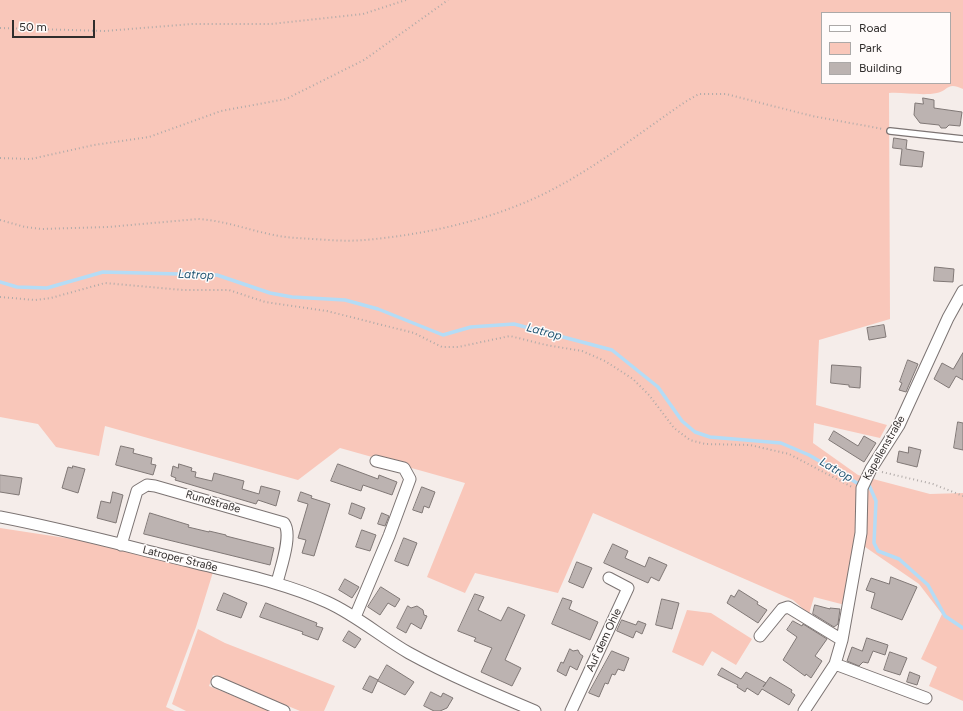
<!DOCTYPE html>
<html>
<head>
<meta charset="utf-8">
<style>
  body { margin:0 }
  #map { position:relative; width:963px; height:711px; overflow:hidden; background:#f5edea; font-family:Figtree,sans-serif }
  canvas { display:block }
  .legend { position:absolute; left:821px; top:12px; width:130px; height:72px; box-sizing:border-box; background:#fffbfa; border:1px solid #aca9a8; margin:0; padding:5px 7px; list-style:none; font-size:12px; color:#302d2c }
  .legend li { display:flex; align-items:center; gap:8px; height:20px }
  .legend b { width:20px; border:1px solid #aca9a8 }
  .scale { position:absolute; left:12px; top:20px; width:83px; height:18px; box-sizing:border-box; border:2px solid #302d2c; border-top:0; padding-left:5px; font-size:12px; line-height:14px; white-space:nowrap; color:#302d2c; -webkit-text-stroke:3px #fffbfa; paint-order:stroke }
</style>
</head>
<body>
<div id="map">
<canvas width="963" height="711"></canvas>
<ul class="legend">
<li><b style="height:5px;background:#fff"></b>Road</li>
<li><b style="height:11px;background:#f9c7ba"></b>Park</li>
<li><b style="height:11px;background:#bcb3b1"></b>Building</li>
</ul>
<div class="scale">50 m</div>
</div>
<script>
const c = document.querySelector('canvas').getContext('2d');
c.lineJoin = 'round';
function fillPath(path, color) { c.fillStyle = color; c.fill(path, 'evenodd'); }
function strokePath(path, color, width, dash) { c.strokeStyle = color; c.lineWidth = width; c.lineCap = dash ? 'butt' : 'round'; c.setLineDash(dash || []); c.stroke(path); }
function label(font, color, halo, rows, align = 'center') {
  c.font = font + ' Figtree,sans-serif'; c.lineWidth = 3; c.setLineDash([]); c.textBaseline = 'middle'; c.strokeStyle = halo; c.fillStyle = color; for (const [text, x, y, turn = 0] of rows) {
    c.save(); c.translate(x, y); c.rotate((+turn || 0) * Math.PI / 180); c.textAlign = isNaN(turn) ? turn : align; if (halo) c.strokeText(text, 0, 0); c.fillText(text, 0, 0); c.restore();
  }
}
fillPath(new Path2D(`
  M0,0h963v89c-16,-8 -15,2 -26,4 -15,3 -33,-1 -48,0l1,226 -71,21 -3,65 71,20 -7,13 -66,-15 -1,20 45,32 72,19 33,-1v208l-34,-15 8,-19 -16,-8 21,-45 -23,-30 -64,-44 -10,65 -31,-8 -5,17 -16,-14 -200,-87 -35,80 -83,-20 -10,20 -38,-16 38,-94 -125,-35 -42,32 -193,-54 -6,30 -43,-9 -18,-23 -38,-7zM822,13h128v70h-128z
  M0,528l92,14 121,30 -17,55 -30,80 9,4h-175z
  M687,610l24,3 41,26 -16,26 -24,-14 -9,15 -31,-14z
  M198,629l27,14 110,43 -11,25h-24l-87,-36 -4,11 62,25h-85l-14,-7z`), '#f9c7ba');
strokePath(new Path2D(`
  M0,282l17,5 30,1 56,-16 114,3 53,18 22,4 53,3 33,9 65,26 28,-8 43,-3 98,26 46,37 24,34 13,11 15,5 71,6 28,12 48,28 12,2 7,16 -2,42 4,8 21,8 29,26 17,31 18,12`), '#b4dcf6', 3.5);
const building = new Path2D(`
  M923,98l11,2v8l28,4 -2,14 -11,-1 -3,3h-5l-2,-3 -19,-2 -6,-8 1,-12 8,1z
  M894,138l13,2 -1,9 18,3 -2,15 -22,-2 2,-16 -9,-1z
  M935,267l19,2 -1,13 -19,-1z
  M884,325l2,12 -17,3 -2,-12z
  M963,353v27l-7,-4 -7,12 -15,-9 8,-16 11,6z
  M908,360l10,4 -12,28 -7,-2 3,-7 -2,-1z
  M832,365l29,2 -1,21 -11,-1v-2l-18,-2z
  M958,422l5,1v27l-9,-2z
  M834,431l24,15 6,-10 12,7 -12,19 -35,-22z
  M121,446l13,3 -1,4 19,5 -1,6 5,1 -3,10 -37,-10z
  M909,447l12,3 -4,17 -20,-5 2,-11 9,2z
  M179,464l13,4 -1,3 5,1 -1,5 17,4 2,-8 30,8 -2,8 17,5 2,-8 19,5 -4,15 -18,-6 -2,4 -81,-24 1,-2 -5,-2 2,-10 5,2z
  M338,464l40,15 1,-4 18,7 -5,13 -29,-10 -2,6 -30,-10z
  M73,466l12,3 -7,24 -16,-5 6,-21 4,1z
  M0,475l22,3 -3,17 -19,-3z
  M422,487l13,5 -6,16 -5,-2 -2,7 -9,-3z
  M113,492l10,3 -7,28 -19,-5 4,-17 9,2z
  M301,492l11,4 -1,2 19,6 -16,52 -12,-3 4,-13 -8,-2 10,-34 -10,-3z
  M352,503l13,5 -4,11 -12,-5z
  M150,513l39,12 -1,2 21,5v-1l17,4v1l48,12 -4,17 -126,-31z
  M382,513l7,3 -4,10 -7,-2z
  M362,530l14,5 -6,16 -14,-4z
  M404,538l13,5 -9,23 -13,-5z
  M613,544l15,7 -3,7 20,9 4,-10 18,8 -8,16 -8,-4 -3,6 -44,-20z
  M577,562l15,6 -9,20 -14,-6z
  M891,577l26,10 -15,33 -31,-12 4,-15 -9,-3 5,-12 18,6z
  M345,579l14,8 -7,11 -13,-8z
  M381,587l19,12 -5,8 -7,-4 -8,12 -12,-8z
  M739,590l19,12 -1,2 10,6 -9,13 -31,-20 4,-8 3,2z
  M224,593l23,10 -6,15 -24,-8z
  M475,594l9,3 -6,13 23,11 7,-14 17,8 -20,45 16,8 -9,18 -31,-14 11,-24 -18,-7 2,-3 -18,-7z
  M563,598l9,3 -3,8 29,13 -8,18 -38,-16z
  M662,599l17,4 -7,26 -16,-4z
  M266,603l51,20 -1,3 7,2 -5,12 -16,-6 1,-2 -43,-15z
  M815,605l15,4v-1l10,1 -2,15 -4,3 -21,-13z
  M408,606l3,2 6,-2 6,4 1,5 3,1 -6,13 -10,-6 -5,10 -9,-5z
  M622,620l14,5 2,-4 8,3 -4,10 -6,-3 -3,7 -16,-7z
  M793,621l9,5 1,-2 24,15 -12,17 7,5 -11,17 -5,-4 -1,2 -22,-16 14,-23 -10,-7z
  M349,631l12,8 -6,9 -12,-7z
  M867,638l21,7 -3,10 -12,-4 -5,12 -5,-1 -4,4 -12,-5 5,-14 10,4z
  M570,649l3,2 5,-1 2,4 3,2 -6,14 -7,-4 -4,10 -9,-5 4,-9 2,1z
  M612,651l17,7 -5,13 -6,-2 -3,6 -3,-1 -4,10 -3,-1 -6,14 -10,-4z
  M890,652l17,6 -7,17 -16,-5z
  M387,665l27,17 -9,13 -27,-14z
  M722,668l19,11 5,-7 20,11 -3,4 7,-10 22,13 -1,2 4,3 -6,10 -27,-16 -4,6 -11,-7 -2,4 -8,-5 1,-2 -20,-10z
  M910,672l10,4 -3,9 -10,-3z
  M370,676l8,4 -6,13 -9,-4z
  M431,692l10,5 2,-4 10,5 -6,10 -7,3h-6l-10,-5z`);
fillPath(building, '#bcb3b1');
strokePath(building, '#807876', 1);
const lane = new Path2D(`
  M890,131l73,8`);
const street = new Path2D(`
  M0,517c63,12 126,29 188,44 47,12 95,21 139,41 29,13 54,35 82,51 40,22 83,40 126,58
  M121,545l16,-54 10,-6 8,1 129,37c9,12 -4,46 -7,60
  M355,617l34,-81 21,-57 -6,-11 -28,-7
  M760,636l22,-27 6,-2 54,33
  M835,664l91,34
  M217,682l67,29
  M571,711l57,-123 -19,-10
  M804,711l31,-47 7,-24 19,-107 1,-45 9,-19 28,-44 49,-107 15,-27`);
strokePath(lane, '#7c7473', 8);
strokePath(street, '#7c7473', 13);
strokePath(new Path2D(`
  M0,28l105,3 87,-7h79l92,-10 43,-14
  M0,158l31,1 63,-14 55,-8 72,-26 65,-12 78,-39 84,-60
  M0,220l25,7 17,2 66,-2 90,-8c34,2 64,17 98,19 22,1 47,4 69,2 66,-6 136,-22 194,-54 44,-24 85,-56 126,-84l14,-8h27l86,22 71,13
  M0,297l35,3 16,-2 54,-15 78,7h46l36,12 62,9 87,22 28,14h16l52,-11 36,9 36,6 23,10 28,18 16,16 25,33 16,12 15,4 45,1 39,9 63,33
  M882,472l51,12 30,12`), '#b0aaa8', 2, [1, 3]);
strokePath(lane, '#fff', 5.5);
strokePath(street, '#fff', 11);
label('11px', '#302d2c', '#fffbfa', [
  ["Kapellenstraße",884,448,-60],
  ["Rundstraße",213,502,16],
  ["Latroper Straße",180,559,14],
  ["Auf dem Ohle",604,640,-65]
]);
label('italic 12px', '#235775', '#fffbfa', [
  ["Latrop",196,275,2],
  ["Latrop",544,332,15],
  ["Latrop",836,470,30]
]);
</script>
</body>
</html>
